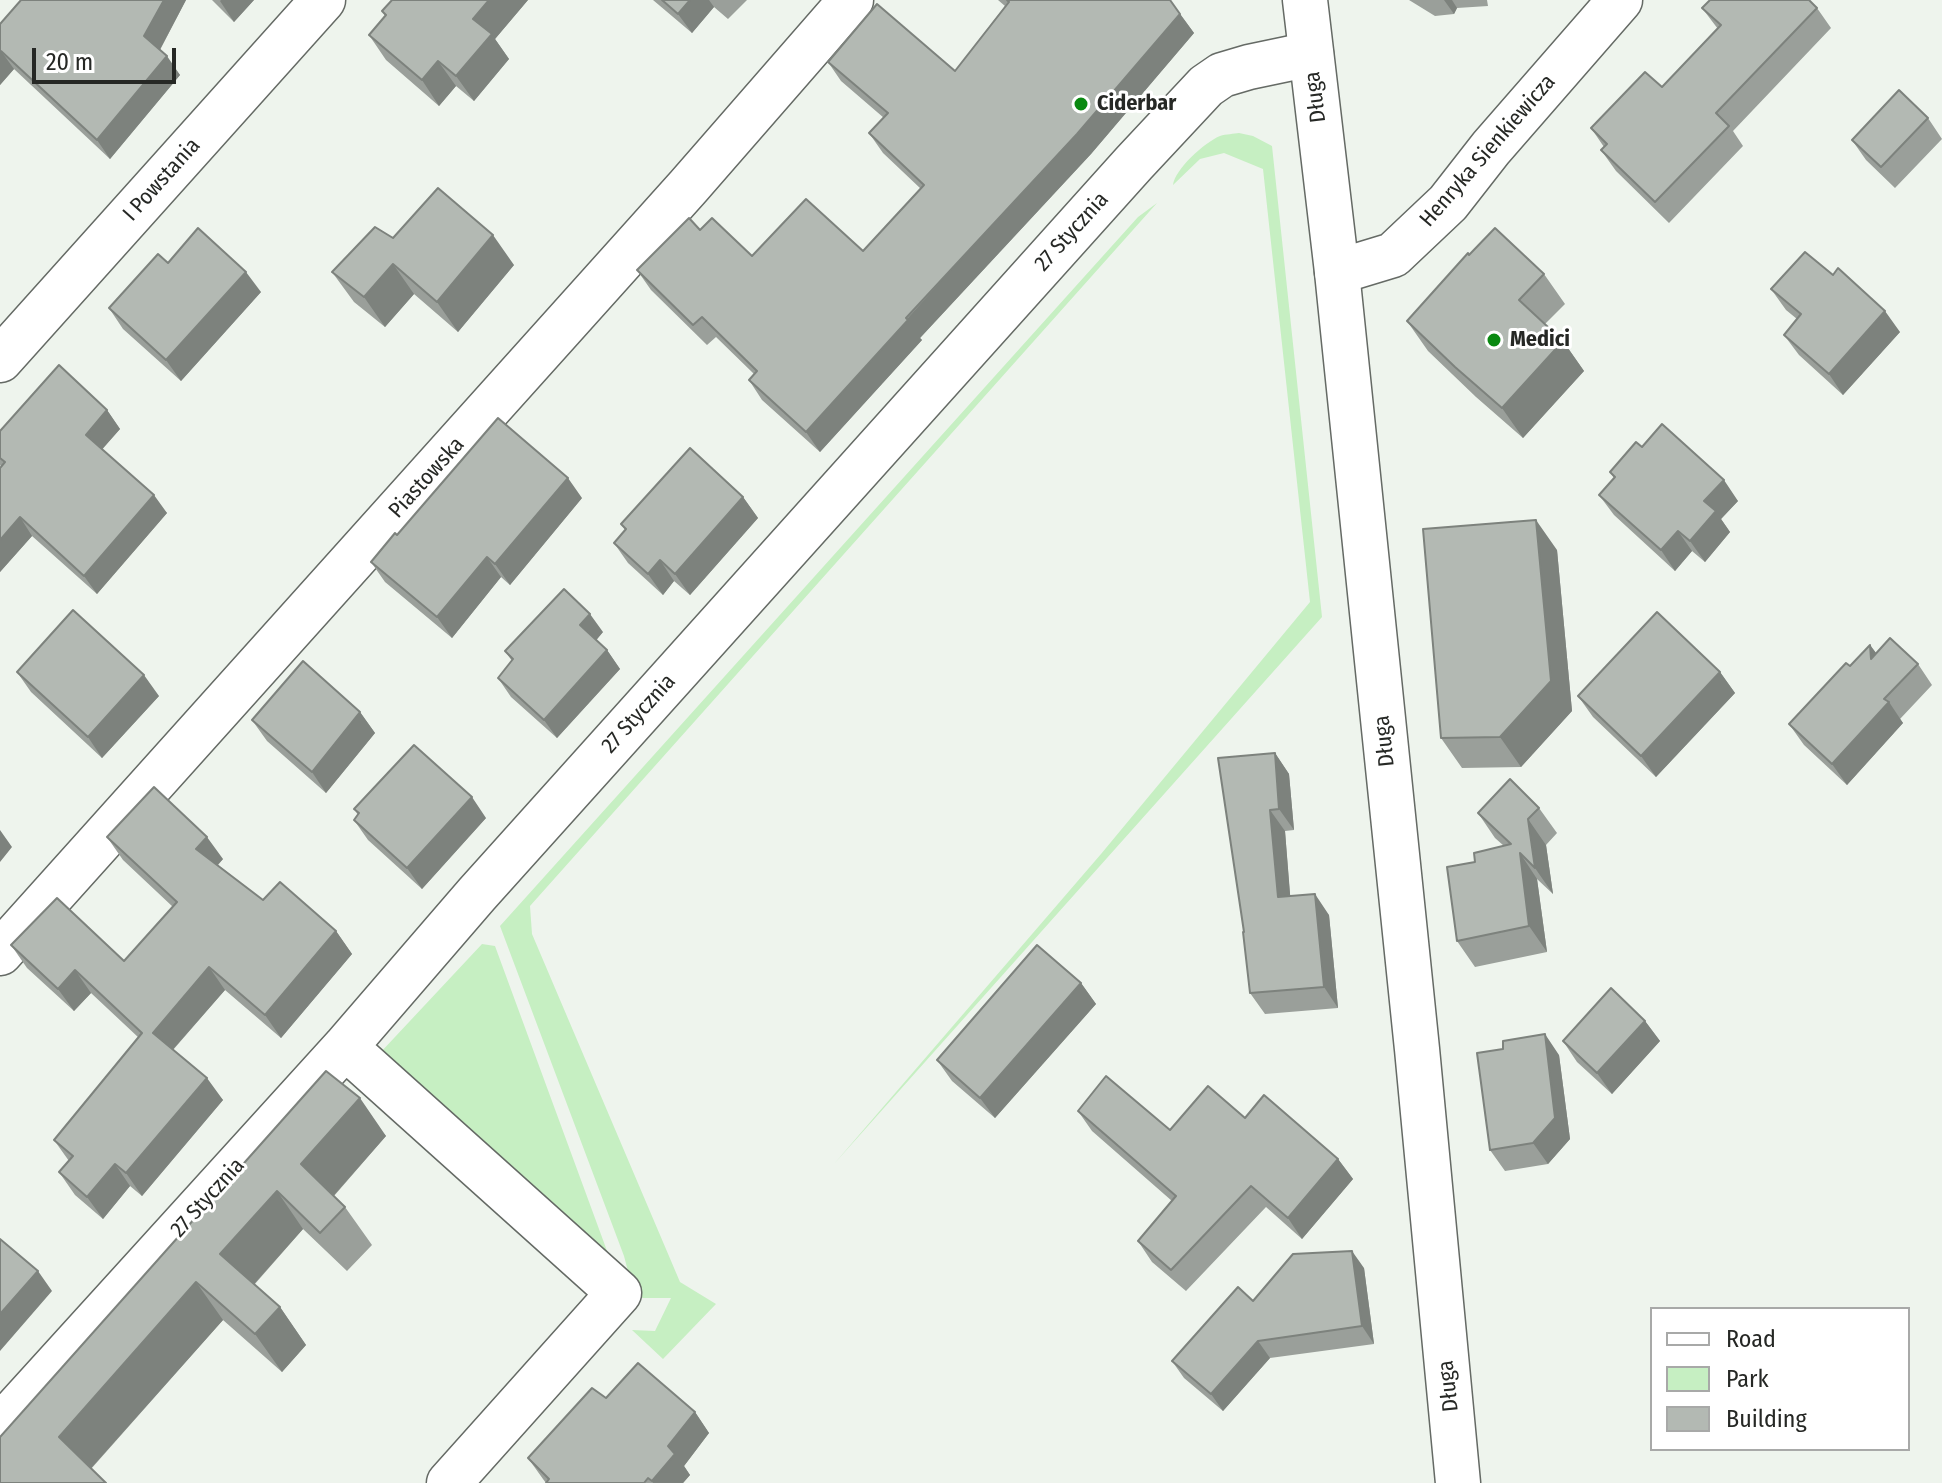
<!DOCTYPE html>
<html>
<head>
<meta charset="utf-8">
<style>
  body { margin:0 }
  #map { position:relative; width:1942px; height:1483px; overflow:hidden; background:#eef4ed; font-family:"Fira Sans Condensed",sans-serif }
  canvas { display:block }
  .legend { position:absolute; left:1650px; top:1307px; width:260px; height:144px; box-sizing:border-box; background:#fff; border:2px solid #a8a9a8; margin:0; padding:10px 14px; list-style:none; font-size:24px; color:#262825 }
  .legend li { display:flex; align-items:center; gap:16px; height:40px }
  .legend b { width:40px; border:2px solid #a8a9a8 }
  .scale { position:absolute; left:32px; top:48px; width:144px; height:36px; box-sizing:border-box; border:4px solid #262825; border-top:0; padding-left:10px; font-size:24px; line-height:28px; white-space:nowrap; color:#262825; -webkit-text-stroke:6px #fff; paint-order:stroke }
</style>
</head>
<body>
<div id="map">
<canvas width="1942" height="1483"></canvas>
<ul class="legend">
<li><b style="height:10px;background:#fff"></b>Road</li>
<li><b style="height:22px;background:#c6efc2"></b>Park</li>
<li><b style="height:22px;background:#b3b9b3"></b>Building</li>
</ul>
<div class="scale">20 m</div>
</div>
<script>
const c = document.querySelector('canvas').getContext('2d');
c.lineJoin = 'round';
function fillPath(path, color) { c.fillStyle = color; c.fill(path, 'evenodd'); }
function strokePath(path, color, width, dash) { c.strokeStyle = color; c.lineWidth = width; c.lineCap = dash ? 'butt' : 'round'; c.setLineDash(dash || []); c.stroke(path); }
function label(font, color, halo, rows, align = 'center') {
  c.font = font + ' "Fira Sans Condensed",sans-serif'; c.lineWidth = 6; c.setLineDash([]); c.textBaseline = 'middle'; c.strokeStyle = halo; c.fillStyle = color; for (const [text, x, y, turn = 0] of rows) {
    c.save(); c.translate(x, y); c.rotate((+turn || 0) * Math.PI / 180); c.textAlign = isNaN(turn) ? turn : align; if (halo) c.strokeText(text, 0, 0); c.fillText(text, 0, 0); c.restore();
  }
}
fillPath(new Path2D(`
  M1239,133l14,3 19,10 50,471 -488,547 267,-310 209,-252 -47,-433 -39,-16 -24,6 -27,26c2,-16 32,-43 47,-49 6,-2 14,-2 19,-3z
  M1157,203l-627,703 2,28 148,348 36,22 -53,55 -31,-29 23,1 16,-33h-36l-11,-42 -124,-330 638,-709z
  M482,944l13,2 115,313 -230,-206z`), '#c6efc2');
const minor = new Path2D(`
  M1337,272l56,-17 55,-52 43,-55 129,-148
  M0,360l323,-360
  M0,953l688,-766 163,-187
  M345,1047l274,246 -170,190
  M0,1427l345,-380 132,-153 657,-731 72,-77 16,-11 27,-8 62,-13`);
const tertiary = new Path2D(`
  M1305,0l32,272 80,777 41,434`);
strokePath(minor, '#656a65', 47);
strokePath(tertiary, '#656a65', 47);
strokePath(minor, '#fff', 44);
strokePath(tertiary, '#fff', 44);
fillPath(new Path2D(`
  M21,0h165l-26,50 20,25 -70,84 -96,-90 -14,16v-61z
  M212,0h42l-20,22z
  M392,0h136l-33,39 14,20 -35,42 -18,-15 -17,20 -53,-46 -17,-25 16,-19 -3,-5z
  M653,0h94l-19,19 -14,-12 -22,26z
  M998,0h172l24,33 -103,121 -171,184 2,2 -102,112 -58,-52 -13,-20 5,-6 -38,-37 -9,8 -56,-55 -14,-20 63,-40 52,26 111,-5 58,-62 -38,-36 -14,-20 15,-15 -43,-37 -13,-19 127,9 50,-65z
  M1409,0h78l1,6 -31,2 -3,6 -19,2z
  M1702,8h115l14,20 -98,103 10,15 -74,77 -53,-52 -15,-21 3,-3 -13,-19 71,-41 56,-58z
  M1928,118l14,21 -47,49 -29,-28 -14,-20z
  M393,238l121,27 -56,67 -44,-38 -29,33 -31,-25 -22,-30z
  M1469,255l75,19 21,30 -20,20 18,17 21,30 -61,67 -47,-41 -48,-46 -21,-30z
  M168,263l93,29 -80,89 -58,-52 -14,-21z
  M1771,289l129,43 -57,63 -44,-40 -15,-20 13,-16 -11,-9z
  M107,410l13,19 -18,20 65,64 -70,81 -65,-58 -32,36 2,-105 -2,-2v-34z
  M1642,447l96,54 -17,18 9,13 -25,30 -13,-11 -17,20 -61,-56 -15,-20 15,-17 -4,-6z
  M743,497l15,21 -68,77 -16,-14 -11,14 -35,-32 -14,-20 11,-13 -4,-6z
  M582,498l-72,87 -9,-8 -49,61 -67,-56 -14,-20 26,-27z
  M1557,550l15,161 -51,56 -59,1 -21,-30z
  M603,632l-7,8 11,10 13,19 -63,69 -46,-41 -13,-19 14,-17 -7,-10z
  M1870,645l6,8 42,11 14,21 -32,34 3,4 -56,62 -43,-40 -15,-21 61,-58z
  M17,672l142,24 -57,62 -71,-66z
  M1720,672l15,21 -79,84 -63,-60 -15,-21z
  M360,712l15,21 -49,60 -59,-52 -15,-21z
  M1275,753l14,21 5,56 -9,1 5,65 39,19 9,93 -73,6 -15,-21z
  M1539,808l18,25 -11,12 7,49 -16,-15 10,73 -72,15 -18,-26 18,-79 29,-16 -9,-8 -17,-25z
  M354,809l132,9 -64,71 -54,-49 -14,-20 4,-5z
  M107,837l116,22 -5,6 45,35 73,31 16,23 -71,84 -56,-48 -52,60 50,50 -81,96 -12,-10 -27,33 -28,-24 -16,-23 10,-11 -15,-21 85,-102 -48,-45 -17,18 -47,-43 -16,-23 113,16 49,-54 -50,-47z
  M1081,983l15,21 -101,114 -43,-37 -15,-21z
  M1645,1021l15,20 -48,53 -35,-32 -14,-21z
  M1559,1055l11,84 -22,25 -43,7 -15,-21z
  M326,1071l60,65 -52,60 11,11 27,38 -25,26 -44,-42 -49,56 26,22 26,38 -24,27 -59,-52 -132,149 -91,14z
  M1078,1111l92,19 75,-12 93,41 15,20 -51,60 -36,-32 -80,84 -34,-29 -14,-21 34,-40 -80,-70z
  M1364,1268l10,76 -104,14 -47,53 -39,-33 -12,-17 81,-60z
  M606,1398l89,14 14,21 -25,33 6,9 -7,8h-137l-3,-4 -15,-21z`), '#9a9f9a');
fillPath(new Path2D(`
  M164,0h22l-29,55 -13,-19z
  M221,0h33l-20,22 -14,-21z
  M489,0h39l-33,39 14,20 -35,42 -18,-25 17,-57z
  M690,0h19l5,7 -22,26 -14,-19z
  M1444,0h8l5,8 -3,6z
  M1180,14l14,19 -103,121 -171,184 2,2 -102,112 -14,-20z
  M1,51l13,18 -14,16v-33z
  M167,56l13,19 -70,84 -13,-19z
  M438,61l18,25 -17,20 -17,-26z
  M493,235l21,30 -56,67 -21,-30z
  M393,264l21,30 -29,33 -21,-30z
  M246,272l15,20 -80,89 -15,-21z
  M1885,311l15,21 -57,63 -14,-21z
  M1563,341l21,30 -61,67 -21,-30z
  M107,410l13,19 -21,24 -13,-18z
  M568,478l14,20 -72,87 -15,-21z
  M1724,480l14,21 -17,18 9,13 -25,30 -15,-21 14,-40z
  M154,495l13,18 -70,81 -13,-18z
  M743,497l15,21 -68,77 -15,-21z
  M20,517l12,19 -32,36v-32z
  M1536,520l21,30 15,161 -51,56 -21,-30z
  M1678,531l14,20 -17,20 -14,-21z
  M487,557l14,20 -49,61 -15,-21z
  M660,560l14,21 -11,14 -15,-21z
  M590,614l13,18 -10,12 -13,-19z
  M1870,645l15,20 -14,-6z
  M607,650l13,19 -63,69 -13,-18z
  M1720,672l15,21 -79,84 -15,-21z
  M144,675l15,21 -57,62 -14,-21z
  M1889,702l14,21 -56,62 -15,-21z
  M360,712l15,21 -49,60 -14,-21z
  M1275,753l14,21 5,56 -15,-21z
  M472,797l14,21 -64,71 -15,-21z
  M1270,810l15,21 7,87 -14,-21z
  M1528,819l18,26 7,49 -18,-26z
  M0,830l12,17 -12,15z
  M207,837l16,22 -11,12 -16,-22z
  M1520,853l17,26 10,73 -18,-26z
  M1315,894l14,21 9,93 -14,-21z
  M336,931l16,23 -71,84 -16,-23z
  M209,967l16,23 -57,65 -15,-22z
  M75,970l16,23 -17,18 -16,-22z
  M1081,983l15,21 -101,114 -15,-20z
  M1645,1021l15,20 -48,53 -15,-21z
  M1545,1034l14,21 11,84 -22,25 -15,-21z
  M207,1078l16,22 -81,96 -16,-23z
  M360,1098l26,38 -58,66 -27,-38z
  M1338,1159l15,20 -51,60 -14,-21z
  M115,1164l15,22 -27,33 -16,-22z
  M277,1191l26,38 -56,63 -27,-38z
  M1352,1251l12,17 10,76 -12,-18z
  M38,1271l14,20 -52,60v-37z
  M196,1282l27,38 -138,155 -26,-38z
  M280,1307l26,38 -24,27 -27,-38z
  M1258,1341l12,17 -47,53 -12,-17z
  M695,1412l14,21 -25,33 6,9 -7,8h-30l-1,-2 16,-35z`), '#7d827d');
const building = new Path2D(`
  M21,0h143l-20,36 23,20 -70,84 -96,-89 -1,1v-28z
  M392,0h97l-16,19 19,15 -36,42 -18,-15 -16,19 -53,-45 17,-20 -4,-4z
  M662,0h28l-12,14z
  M1007,0h163l10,14 -103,120 -171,184 2,2 -102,112 -57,-52 8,-9 -55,-54 -9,8 -56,-55 52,-52 11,12 12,-12 40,38 54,-57 57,52 61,-66 -55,-52 19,-20 -60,-51 49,-58 78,67 54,-69z
  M1710,0h99l8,8 -101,105 13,13 -74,76 -54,-52 6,-6 -16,-16 54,-56 17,15 59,-62 -19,-17z
  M1899,90l29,28 -47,49 -29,-27z
  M438,188l55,47 -56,67 -44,-38 -29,33 -32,-25 43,-45 18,11z
  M198,228l48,44 -80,88 -57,-52 49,-54 10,9z
  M1495,228l49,46 -25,26 44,41 -61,67 -47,-41 -48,-46 61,-68 1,2z
  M1805,252l28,23 5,-7 47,43 -56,63 -45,-39 17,-21 -30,-25z
  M59,365l48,45 -21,25 68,60 -70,81 -64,-59 -20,23v-72l5,-6 -5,-4v-27z
  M498,418l70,60 -73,86 -8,-7 -50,60 -66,-55 24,-29 2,2z
  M1662,424l62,56 -20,21 12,10 -26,30 -12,-10 -17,19 -62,-55 16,-18 -5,-5 26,-30 6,5z
  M690,448l53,49 -68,77 -15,-14 -12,14 -34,-31 12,-14 -5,-5z
  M1536,520l15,161 -51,56 -59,1 -18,-209z
  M564,589l26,25 -10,11 27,25 -63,70 -46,-42 15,-19 -8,-8z
  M73,610l71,65 -56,62 -71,-65z
  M1657,612l63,60 -79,84 -63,-60z
  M1890,638l28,26 -34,35 5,3 -57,62 -43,-40 57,-61 4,3 20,-21 1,14z
  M303,661l57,51 -48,60 -60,-52z
  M414,745l58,52 -65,71 -53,-48 5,-7 -5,-4z
  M1275,753l4,56 -9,1 8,87 37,-3 9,93 -74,6 -7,-61h1l-26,-174z
  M1510,779l29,29 -11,11 7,49 -15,-15 9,73 -72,15 -10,-74 28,-5 -1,-9 37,-9 -33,-31z
  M154,787l53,50 -11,12 67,51 17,-18 56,49 -71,84 -56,-48 -56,66 54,45 -81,95 -11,-9 -28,33 -28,-25 14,-16 -19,-16 88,-107 -67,-63 -17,19 -47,-44 46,-47 67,63 53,-59 -70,-65z
  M1037,945l44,38 -101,115 -43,-38z
  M1611,988l34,33 -48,52 -34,-32z
  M1545,1034l10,84 -22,25 -43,7 -13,-97 26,-4v-8z
  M326,1071l34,27 -59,66 44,43 -25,26 -43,-42 -57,63 60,53 -25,27 -59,-52 -137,155 47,46h-106v-46z
  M1106,1076l64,54 38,-44 37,32 19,-23 74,64 -50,59 -37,-32 -80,84 -33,-29 38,-45 -98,-85z
  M0,1239l38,32 -38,43z
  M1352,1251l10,75 -104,15 -47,53 -39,-33 66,-74 15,14 40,-47z
  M638,1363l57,49 -27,34 7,8 -23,27 -4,-3 -4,5h-98l3,-4 -21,-21 64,-70 14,10z`);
fillPath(building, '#b3b9b3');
strokePath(building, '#7d827d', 2);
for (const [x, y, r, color] of [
  [1081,104,8,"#0a8911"],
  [1494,340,8,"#0a8911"]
]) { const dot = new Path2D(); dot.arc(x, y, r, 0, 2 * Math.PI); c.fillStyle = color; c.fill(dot); strokePath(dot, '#fff', 3); }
label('22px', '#262825', '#fff', [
  ["Długa",1316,97,-97],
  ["Henryka Sienkiewicza",1488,151,-49],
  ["I Powstania",162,180,-48],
  ["27 Stycznia",1072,232,-48],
  ["Piastowska",427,478,-48],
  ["27 Stycznia",639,714,-48],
  ["Długa",1385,741,-96],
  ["27 Stycznia",208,1198,-48],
  ["Długa",1449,1386,-96]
]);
label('bold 22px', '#262825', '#fff', [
  ["Ciderbar",1097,104],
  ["Medici",1510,340]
], 'left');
</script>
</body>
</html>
